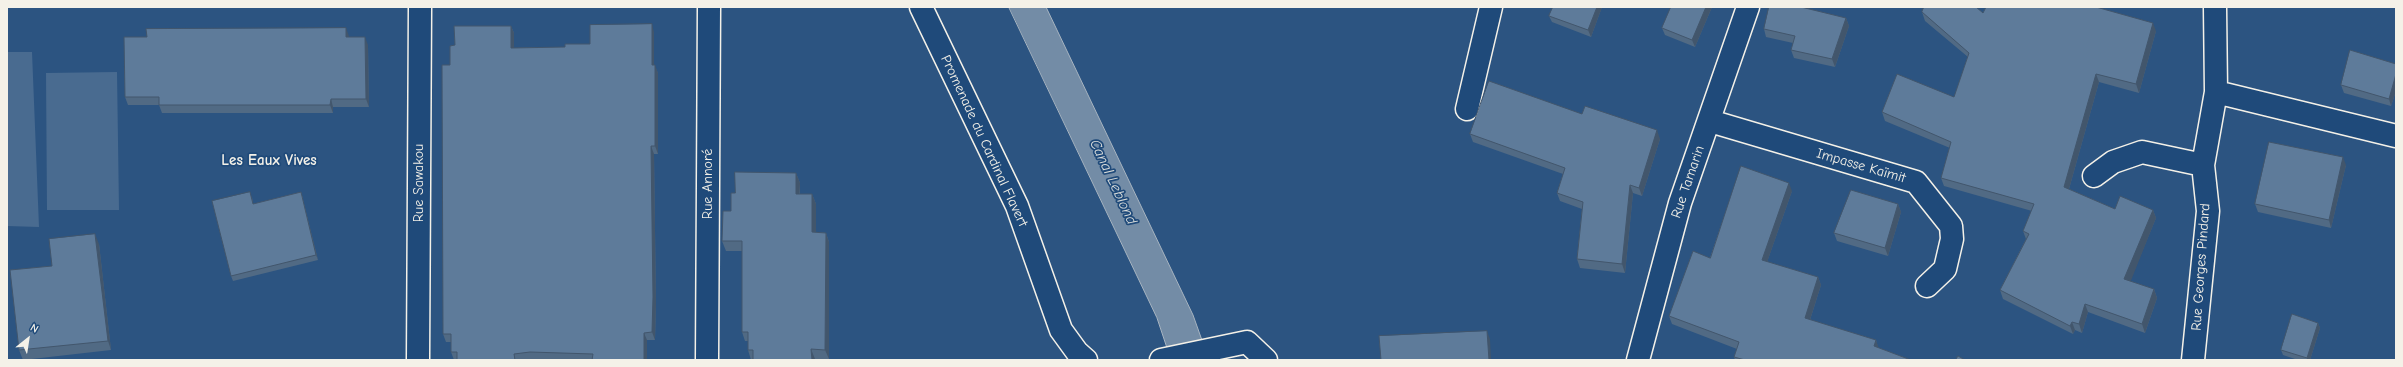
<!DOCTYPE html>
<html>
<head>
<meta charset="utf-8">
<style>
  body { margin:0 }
  #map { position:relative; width:2403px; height:367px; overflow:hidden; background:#2c5481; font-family:"Comic Neue",sans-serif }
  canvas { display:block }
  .frame { position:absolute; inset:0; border:8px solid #f4f1e8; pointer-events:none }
  .north { position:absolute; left:8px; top:319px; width:40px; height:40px; -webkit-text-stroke:3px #1f4a7a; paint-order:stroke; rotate:30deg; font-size:11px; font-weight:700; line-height:16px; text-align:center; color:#f4f1e8 }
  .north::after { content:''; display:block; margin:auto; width:14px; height:18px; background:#f4f1e8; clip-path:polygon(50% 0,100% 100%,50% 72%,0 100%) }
</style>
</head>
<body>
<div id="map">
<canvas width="2403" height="367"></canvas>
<div class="frame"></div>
<div class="north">N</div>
</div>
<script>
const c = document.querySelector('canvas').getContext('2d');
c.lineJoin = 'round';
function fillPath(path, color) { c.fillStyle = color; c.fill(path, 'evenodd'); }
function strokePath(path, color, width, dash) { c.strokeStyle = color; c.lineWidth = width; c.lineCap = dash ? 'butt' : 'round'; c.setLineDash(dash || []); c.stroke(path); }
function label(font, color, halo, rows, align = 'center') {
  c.font = font + ' "Comic Neue",sans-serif'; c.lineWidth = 3.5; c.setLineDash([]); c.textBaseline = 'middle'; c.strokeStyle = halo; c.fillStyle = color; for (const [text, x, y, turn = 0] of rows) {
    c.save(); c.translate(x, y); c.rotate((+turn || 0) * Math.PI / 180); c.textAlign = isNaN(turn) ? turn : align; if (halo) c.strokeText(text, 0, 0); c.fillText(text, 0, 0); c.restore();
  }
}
fillPath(new Path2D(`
  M7,52h25l7,175 -32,-1z
  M117,72l2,138h-72l-1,-137z`), '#496b90');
const water = new Path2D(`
  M1009,7h37l147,308 16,45h-38l-14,-42z`);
fillPath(water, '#738ca6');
strokePath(water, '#a7b4c0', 1);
const minor = new Path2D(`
  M921,7l96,199 44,124 16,22 9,8
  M2216,92l180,44
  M1467,109l24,-102
  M1710,121l206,61 35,44 1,13 -7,30 -18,17
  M2094,176l19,-14 29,-10 61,13
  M418,360l2,-353
  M707,360l2,-353
  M1161,360l86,-18 19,18
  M1638,360l42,-157 68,-196
  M2193,360l15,-149 -5,-46 13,-73 -1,-85`);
strokePath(minor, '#f4f1e8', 25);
strokePath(minor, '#1f4a7a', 22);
fillPath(new Path2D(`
  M1553,7h49l-11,30 -39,-15 -3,-6z
  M1671,7h41l-17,40 -30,-12 -3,-7z
  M1922,12l61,1 173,18 -17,62 -40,-11 -30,107 46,20 38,1 3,8 -26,63 24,8 3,9 -12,35 -57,-21 -6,21 -7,-3 -2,4 -70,-35 -3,-9 26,-51 -3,-8 9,-20 -88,-25 -3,-8 9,-30 -65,-27 -3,-9 72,-15 14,-40 -43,-36z
  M1846,18l3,8 -14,41 -41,-9 -3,-8 2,-7 -27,-6 -2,-8z
  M511,26l3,7v15l51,-1 25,-3 64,-12v33l4,8v81h-4l2,150 -1,36h-8v20h-193l-3,-8v-10h-5l-3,-8 7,-269z
  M349,36v1l19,8 1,62h-36v6h-171l-3,-8h-31l-3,-8z
  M2396,64v27l-5,15 -47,-13 -3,-8z
  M1582,114l78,25 -18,57 -9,-3 -8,80 -45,-5 -3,-9 5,-50 -22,-8 -3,-8 6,-19 -90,-32 -3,-8z
  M2346,165l-15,63 -73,-16 -3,-8z
  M796,173l4,10v11h12l4,10v28l10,1 3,9v117h-14v1h-64l-3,-10v-9h-3l-3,-9v-81h-16l-4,-10 9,-30z
  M1792,191l-25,71 51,15 3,8 -11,35 66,20 2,8 33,12h-176l-1,-3 3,-8 -65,-25 -3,-8z
  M301,192l17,68 -85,21 -2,-5 21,-79 1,7z
  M1898,204l3,8 -13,44 -51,-15 -3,-8z
  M99,244l12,106 -88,10 -4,-10 33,-84z
  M2318,323l2,5 -10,32h-12l-15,-5 -2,-5z`), '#516a84');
fillPath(new Path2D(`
  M1597,7h5l-11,30 -3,-7z
  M1706,7h6l-17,40 -3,-7z
  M1846,18l3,8 -14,41 -3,-8z
  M2153,23l3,8 -17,62 -3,-9z
  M652,24l2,8v41l-2,-8z
  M511,26l3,7v22l-3,-7z
  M346,28l3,8v9l-3,-8z
  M365,37l3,8 1,62 -3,-8z
  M655,65l3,8v81l-3,-8z
  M2096,74l3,8 -32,114 -3,-9z
  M2396,74v17l-5,15 -2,-7z
  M331,99l2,8v6l-3,-8z
  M1657,130l3,9 -18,57 -3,-8z
  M651,146l3,8 2,150 -1,36 -3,-8z
  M2343,157l3,8 -15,63 -2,-8z
  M796,173l4,10 -1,21 -3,-10z
  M1789,183l3,8 -27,77 -3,-8z
  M1630,185l3,8 -8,80 -3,-9z
  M301,192l1,5 16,63 -2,-5z
  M812,194l4,10v38l-4,-10z
  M1898,204l3,8 -13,44 -3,-8z
  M2153,210l3,8 -28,70 -4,-9z
  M826,233l3,9v117l-4,-9z
  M95,234l4,10 12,106 -3,-9z
  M1818,277l3,8 -13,41 -3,-8z
  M2154,289l3,9 -12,35 -3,-9z
  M2085,304l3,8 -6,21 -3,-9z
  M2072,322l3,8 -2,4 -3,-8z
  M2318,323l2,5 -10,32h-3v-2z
  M1487,331l3,8 1,21h-2z
  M644,333l3,7v20h-3z
  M1876,340l3,9 -5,-3z
  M811,349l4,10v1h-3z`), '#42566c');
const building = new Path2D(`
  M1553,7h44l-9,23 -39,-14z
  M1671,7h35l-14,33 -30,-12z
  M1769,7h32l45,11 -14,41 -41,-9 4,-14 -31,-7z
  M1924,7h52l7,6 3,-6h110l57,16 -17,61 -40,-10 -32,113 51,22 5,-13 33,14 -29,69 30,10 -12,35 -57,-20 -6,20 -7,-2 -2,4 -70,-36 29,-56 -6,-3 11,-27 -93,-26 10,-36 -69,-30 15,-38 57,23 15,-44 -47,-41z
  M652,24v41h3v81h-4l2,151 -1,35 -8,1v27h-52l1,-6 -63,-2 -16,2 1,6h-58v-8h-6v-18h-8l-1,-269h8v-19l5,-1 -1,-19h57v22l54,-1v-3h25v-19z
  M346,28v9h19l1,62h-35l-1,6h-171v-8h-34l-1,-60h23l-1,-8z
  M2350,50l46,14v10l-7,25 -48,-14z
  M1489,81l93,33 3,-8 72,24 -18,58 -9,-3 -8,79 -45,-5 6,-57 -26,-9 8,-25 -95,-34z
  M2269,142l74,15 -14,63 -74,-16z
  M1741,166l48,17 -27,77 56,17 -13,41 71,22 -2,6 37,14h-166l-11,-3 5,-15 -70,-26 24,-65 17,7z
  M735,172l61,1v21h16v38l14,1 -1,117 -14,-1 1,11h-59v-10h-5v-18h-6v-91h-20l1,-30h8v-18h4z
  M1851,190l47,14 -13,44 -51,-15z
  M250,192l3,12 48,-12 15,63 -85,21 -19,-75z
  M95,234l13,107 -89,9 -9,-80 42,-4 -3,-27z
  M2292,314l26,9 -11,35 -26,-8z
  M1487,331l2,29h-108l-2,-24z
  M1958,356l7,4h-9z`);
fillPath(building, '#5e7b9a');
strokePath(building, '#42566c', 1);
label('14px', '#f4f1e8', '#1f4a7a', [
  ["Promenade du Cardinal Flavert",984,141,65],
  ["Impasse Kaïmit",1861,166,16],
  ["Rue Tamarin",1688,182,-71],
  ["Rue Sawakou",419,183,-90],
  ["Rue Annoré",708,184,-90],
  ["Rue Georges Pindard",2201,267,-86]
]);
label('bold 15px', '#f4f1e8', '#1f4a7a', [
  ["Les Eaux Vives",269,161]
]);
label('italic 15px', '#dadddb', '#1f4a7a', [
  ["Canal Leblond",1113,182,65]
]);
</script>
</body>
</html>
